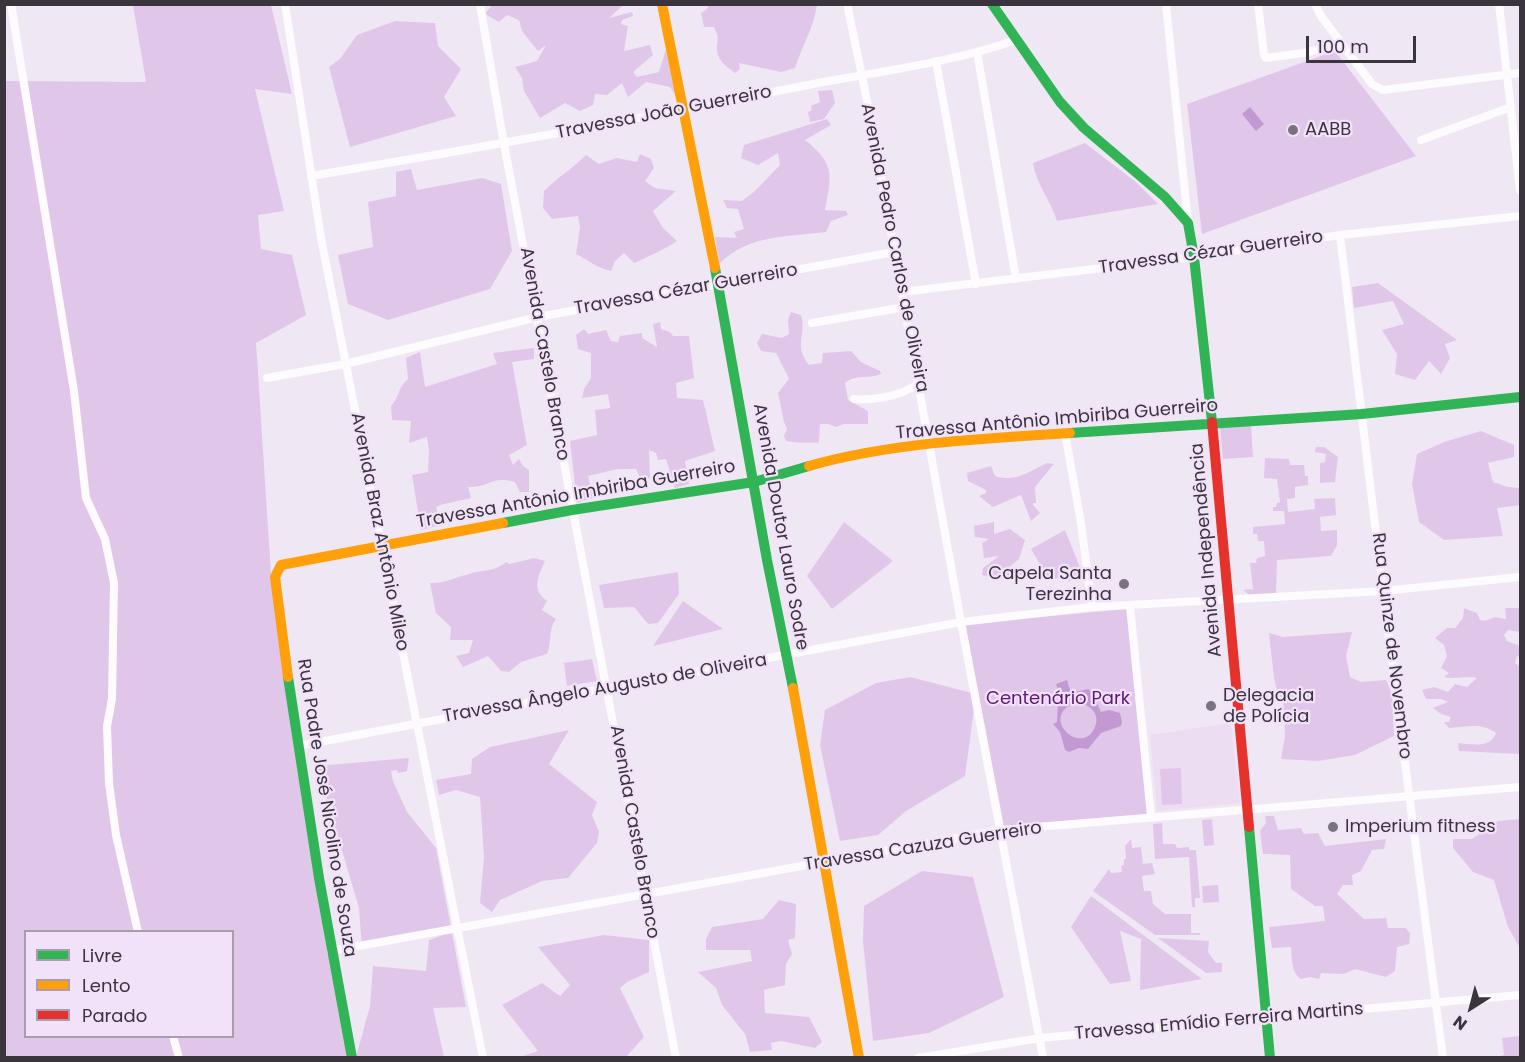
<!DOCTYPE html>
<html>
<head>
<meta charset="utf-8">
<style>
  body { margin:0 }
  #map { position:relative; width:1525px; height:1062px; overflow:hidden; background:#f0e7f4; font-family:Poppins,sans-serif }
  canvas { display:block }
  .frame { position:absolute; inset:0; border:6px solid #3a343d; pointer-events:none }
  .legend { position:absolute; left:24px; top:930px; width:210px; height:108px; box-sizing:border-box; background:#f2e2f9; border:2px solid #a89cae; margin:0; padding:8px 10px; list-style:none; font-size:18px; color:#3a343d }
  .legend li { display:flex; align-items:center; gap:12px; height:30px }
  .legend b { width:30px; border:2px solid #a89cae }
  .north { position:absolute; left:1441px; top:978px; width:60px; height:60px; -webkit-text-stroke:4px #f2e2f9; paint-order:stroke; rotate:216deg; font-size:16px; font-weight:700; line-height:24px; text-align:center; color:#3a343d }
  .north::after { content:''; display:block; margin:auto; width:21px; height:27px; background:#3a343d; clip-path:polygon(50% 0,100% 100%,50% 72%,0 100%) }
  .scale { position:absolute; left:1306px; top:36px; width:110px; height:27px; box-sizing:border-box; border:3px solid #3a343d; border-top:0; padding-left:8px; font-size:18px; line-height:21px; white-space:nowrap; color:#3a343d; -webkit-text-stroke:4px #f2e2f9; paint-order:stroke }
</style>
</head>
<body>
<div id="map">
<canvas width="1525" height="1062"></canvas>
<div class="frame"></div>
<ul class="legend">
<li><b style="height:8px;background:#30b455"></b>Livre</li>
<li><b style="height:8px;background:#ff9f0a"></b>Lento</li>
<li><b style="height:8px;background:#e5322d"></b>Parado</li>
</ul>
<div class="north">N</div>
<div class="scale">100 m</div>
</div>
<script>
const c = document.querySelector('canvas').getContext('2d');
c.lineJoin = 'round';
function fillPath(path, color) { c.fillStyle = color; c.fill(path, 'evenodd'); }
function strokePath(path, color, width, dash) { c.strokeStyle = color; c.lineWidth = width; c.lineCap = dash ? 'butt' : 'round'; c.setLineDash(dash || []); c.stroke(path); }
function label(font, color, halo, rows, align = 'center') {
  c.font = font + ' Poppins,sans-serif'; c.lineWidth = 4.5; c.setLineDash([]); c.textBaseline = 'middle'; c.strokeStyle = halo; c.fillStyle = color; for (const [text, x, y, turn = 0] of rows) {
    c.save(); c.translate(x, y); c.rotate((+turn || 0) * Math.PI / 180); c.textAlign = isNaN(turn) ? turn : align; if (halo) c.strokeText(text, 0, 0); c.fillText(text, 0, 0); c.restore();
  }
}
fillPath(new Path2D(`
  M1231,723l9,80 -83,8 -7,-76z`), '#ecddf3');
fillPath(new Path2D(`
  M508,4l115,1 -14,13 23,-6 1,4 -11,4 -1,4 7,2 -4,25 26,-6 3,10 -20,17 4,5 22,-5 7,-23 10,47 -6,-9 -24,-5 -18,15 -6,-14 -15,12 -12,-1 -2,11 -13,6 -15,-8 -25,15 -16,-27 -2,-13 -7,-11 22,-6 9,-16 -8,6 -16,-20 -3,-11 -12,-5 -8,7 -14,-8 7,-9z
  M709,4h108v1c-3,22 -15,41 -22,63l-14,4 -42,-9 1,6 -5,4c-7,-5 -17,-12 -18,-22 -1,-12 4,-9 -3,-24h-10l-3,-14 6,-4z
  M133,5h138l21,89 -37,-5 29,122 -26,4 3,34 31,6 14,60 -50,28 1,14 14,217 77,483h-343l-1,-976 142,1zM26,932h206v104h-206z
  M395,21l40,2 3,23 23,23 -17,28 12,19 -106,31 -21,-80 11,-8 17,-24z
  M1335,51l81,105 -214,78 -15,-130z
  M832,90l3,13 -11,16 -14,3 -2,-10 4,-2 -1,-4 9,-4 -2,-11z
  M827,119l4,6 -26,15c30,24 27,34 20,70l21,1 2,4 -17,6 -5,11c-39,5 -77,2 -107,32l-4,-27 22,1 -3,-6 10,-3 -6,-20 -11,-1 -4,-8 19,1 13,-10 25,-26 -2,-12 -20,12 -17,-7 3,-13z
  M1085,143l52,40 21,21 -101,17c-6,-20 -21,-37 -24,-58z
  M640,154l11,5 3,9 -9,13 10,7 21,3 -23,20 10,17 14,13c-8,6 -33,18 -43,22l-10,-10 -9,8 -4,10c-14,-3 -23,-11 -35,-17l4,-27 -2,-11 -26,3 -9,-11 1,-17c13,-13 29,-23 42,-36l13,9 18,-6 20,4z
  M411,169l6,21 65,-12 19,6 11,67 -22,38 -102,31 -40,-16 -10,-49 35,-8 -5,-45 28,-6v-24z
  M1378,283l79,57 -12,4 5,14 -9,16 -12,-13 -14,19 -20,-6 2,-20 -15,-24 22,-6 -11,-23 -39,7 -2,-21z
  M791,312l10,3c6,19 -8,30 8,50l13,-2 1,-10 28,-2 10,11 19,9 1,3c-11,5 -26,0 -36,9l3,17 20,11v13h-24l-8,3 -8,-3h-8l-1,18c-6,2 -28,0 -33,-1l-2,-5 3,-7 -3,-7 -6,-29 11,-14 -13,-26 -15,-2 -4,-8 5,-9 20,4 7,-4 -1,-14z
  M660,322l1,7 9,3 3,4h16l5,42 -18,5 1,15 26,2 12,51 -30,10 4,23 -14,4 -9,-29 -8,1 -2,-7 -7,-3 1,28 -9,2 -5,-11h-18l-30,7 5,22 -16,5 -7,-62 27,-6 -2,-25 15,-2 -2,-14 -26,4 2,-9 7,-11v-25l-13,-4 -2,-14 8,-6 4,5 18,-4 5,11 7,1 2,-6 22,-3v5l15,9 -4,-23z
  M534,348v11l-22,3 15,83 -18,10 4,10 6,-6 4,7 6,4v22h-9l-5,-10c-24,-7 -26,6 -47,5l3,11c-10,3 -28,5 -35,9l5,18 -20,5 -9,-55 16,-3 1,-21 -2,-14 -18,6 2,-22 -19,-1 -1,-14c10,-11 6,-18 17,-27l-2,-21 14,-6 5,35 72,-23 -4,-11z
  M1251,425l2,32 -30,2 -3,-31z
  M1481,431l33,14v12l-26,6 5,19 15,5 12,1v17l-23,3 6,28 -59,4 -25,-18 -7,-38 5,-30 27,-12z
  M1316,447h8l14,10 -3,25 -15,1v-20l5,-1 1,-8 -11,-2z
  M1265,458l24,1 1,6h14l1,11h3v9l-13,2v11l-8,1 1,13 27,-3 -1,-10 21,-1 1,17 -16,2 1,14 16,-1v15l-6,11 -54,4 -1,34 -25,2 -8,-6 10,-1 -3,-26h6l1,-5 8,-2 -1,-15h-6l-1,-7h-4v-7l32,-3 -1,-13h-11v-4h3l1,-4 3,-1 -3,-23 -13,-1z
  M1047,463l7,1 -19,23 1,16h-3v2l7,8 -9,8 -10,-26 -28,12 -14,-11 7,-3v-3l-18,-9 -1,-8 24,-7 4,10c20,7 35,-5 52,-13z
  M844,522l49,39 -61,48 -25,-33z
  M994,522v12l16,-5 15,11 -6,19 -12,10 21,6 -29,4 -17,-4 1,-7 16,-12 -15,2 -2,-15 7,-4 -14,-2 -1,-11z
  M1065,530l16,40 -11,11 -12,-3 -9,2 -18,-31z
  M534,558l11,3c-7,16 -14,28 2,40l-5,9 14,9c-8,10 -4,23 -9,35l-26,8 -12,10 -8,-1 -13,-15 -25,11 -7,-11 13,-3 4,-13h-23l1,-13 -15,-14 -6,-30c17,0 23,-5 39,-9 15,-5 23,-1 37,-12l4,2z
  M678,572l1,22 -21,29 -10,1 -14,-17 -30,1 -5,-23z
  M683,601l40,28 -70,17z
  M1464,608l13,5 3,7 5,1 10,-4 11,2 -1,-11h15v24l-12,-2 -4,5 3,6 13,5v11l-3,-1 -2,7 5,4v87l-61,-3 -1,-8c14,1 32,6 38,-10 -16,-11 -29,-6 -47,-5l-5,-6h5l2,-5 -10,-3 -8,-6 15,-6 -7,-3h-15l-4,-9 12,-3 14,5 7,-8 12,3 10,-9c-11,-3 -22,2 -33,-1l5,-4 -8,-5 6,-12 -3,-11 -9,-7 12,-10h8l8,-10z
  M1127,609l21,205 -144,12 -39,-202z
  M1352,632l-6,24 4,21 11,5 25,-2 6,14 2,42 -39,19 -37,6 -37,-2 4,-23 -1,-24 -1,-12 -5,-6 -4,-16 -5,-45 14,4z
  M592,659l5,22 -30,5 -3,-23z
  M910,677l66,17 -11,82 -59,35 -28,24 -38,6 -20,-96 5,-35 51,-27z
  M569,730l-20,34 48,38 -5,13 7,17 -2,11 -29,35 -26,3 -42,19 -8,12 -12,-9 4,-46 -4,-60 -24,-7 -17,5 -3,-15 35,-6 1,-15 18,-12z
  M409,758l-2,13 -9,2 -1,-3 -6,1 2,10 14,31 29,36 30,159 -33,1 11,49h-88l14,-51 3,-40 53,5 3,-31 14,-5 -81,14 -3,-41 -42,-142z
  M1181,768l1,36 -20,1 -2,-36z
  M1265,816h9l4,14 23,-2 3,6 14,-1 7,13 61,-7 -2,10 -12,1 -11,21 -9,4 1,10h-10l-6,9 27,25 22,-1 2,10h18l4,6 -1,10 -12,3 -2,24 -9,6 -31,-8 -11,5 -23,-1 -2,6 -9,-2 -9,2c-10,-6 -9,-21 -10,-32l-19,1 -3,-21 56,-6 -2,-15h-8l-24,-17 -1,-34 -27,-1 -3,-23 6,-8z
  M1212,819l2,26 -10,1 -2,-26z
  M1520,819v129l-12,-21 -14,-47 -21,-8 -20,-24v-9h19l26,-18z
  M1162,823l1,21h12l2,4 12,-1v3h7l4,48h-5v9h-3l-3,-50 -34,2 -2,-35z
  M1131,839l1,9 9,-1 2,17 9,-1 3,11 -13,2 2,15h7l2,13 12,10h26v19h9v2h-45l-62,-44 16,-22 2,4 11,-1 -1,-6 3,-1v-6h2l-1,-13z
  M922,871l51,6 31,120 -75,36 -56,8 -10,-100 1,-35z
  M1218,885l1,17 -16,1 -1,-17z
  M1091,896l111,83 -62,11 1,-51 -21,-8 11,50 -21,3 -39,-57z
  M779,900l17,4 -1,34 -7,2 4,14 -6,10 -1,21 -21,5 1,23 44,4 13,25 -7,6 -34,-7 -10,2 1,7 -22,2 -5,-18 -23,-29 -6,-17 -18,-16 54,-11 -2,-11h-44v-11l6,-12 51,-8z
  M604,935l45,5v32l-22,10 -7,6 24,49 -18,20h-106l18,-6 -36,-46 40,-22 18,13 10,-11 -32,-38z
  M1158,938l51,3 -1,11 8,11h6v9l-16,1z
  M1520,1036v21h-24l8,-2 -2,-17z`), '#e0c7ea');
fillPath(new Path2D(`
  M1250,107l14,17 -8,7 -14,-17z
  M1067,680l4,13 17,-4 4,3 9,20 8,-2 11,3 2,9 -1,4 -20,7 -13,16 -9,-1 -10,4 -4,-2 -5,-18 -7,-8 4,-2 1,-21 3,-3 -5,-14zM1075,703c13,-1 26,10 20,24 -13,31 -57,-10 -20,-24z`), '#c299d3');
strokePath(new Path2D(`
  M11,4l63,387 12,107 19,41 9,44 -2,116 -5,27 2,57 7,52 22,97
  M285,4l36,234 162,820
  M480,4l24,140 172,914
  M847,4l22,106 92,512 82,436
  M1166,4l22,219
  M1258,4l6,51 2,3 37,-5 39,-9
  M1315,4l6,12 51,68 11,6 137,-17
  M1499,4l21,186
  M977,52l39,227
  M936,61l40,223
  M1421,140l90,-33
  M311,176c164,-27 328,-57 492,-90 70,-14 145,-22 213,-46
  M1340,235l43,356 60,467
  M902,292l292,-35 146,-22 180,-19
  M812,323l93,-16
  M267,378l78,-14 193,-47 356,-65
  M854,399c16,1 28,0 43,-5 8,-2 14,-7 22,-9
  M1065,433l16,90 11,84
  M1130,606l21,210
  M298,746l663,-124 131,-15 291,-16 137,-14
  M331,951l670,-121 519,-43
  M173,1036l6,22
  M918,1058l122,-20 480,-43`), '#fdfbfd', 8);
strokePath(new Path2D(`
  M992,4l68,98 24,26 81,69 23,26 6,34 18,165
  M715,268l52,292 26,128
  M1070,433l292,-19 158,-17
  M503,523l69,-13 182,-28 55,-16
  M288,677l31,201 33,180
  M1249,827l21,231`), '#30b455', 10);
strokePath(new Path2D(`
  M662,4l53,264
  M809,466c80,-23 178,-28 261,-33
  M288,677l-13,-100 6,-12 222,-42
  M793,688l66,370`), '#ff9f0a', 10);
strokePath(new Path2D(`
  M1212,422l37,405`), '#e5322d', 10);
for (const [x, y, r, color] of [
  [1293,130,6,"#7a737d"],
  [1124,584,6,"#7a737d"],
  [1211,706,6,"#7a737d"],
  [1333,827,6,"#7a737d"]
]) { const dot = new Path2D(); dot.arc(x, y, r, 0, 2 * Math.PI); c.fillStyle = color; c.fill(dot); strokePath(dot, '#f2e2f9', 2); }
label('18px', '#3a343d', '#f2e2f9', [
  ["Travessa João Guerreiro",664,113,-11],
  ["Avenida Pedro Carlos de Oliveira",894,248,79],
  ["Travessa Cézar Guerreiro",1211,253,-8],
  ["Travessa Cézar Guerreiro",686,290,-10],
  ["Avenida Castelo Branco",544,354,80],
  ["Travessa Antônio Imbiriba Guerreiro",1057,420,-5],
  ["Travessa Antônio Imbiriba Guerreiro",576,495,-10],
  ["Avenida Doutor Lauro Sodre",780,527,80],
  ["Avenida Braz Antônio Mileo",379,532,79],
  ["Avenida Independência",1207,550,-95],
  ["Rua Quinze de Novembro",1391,646,83],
  ["Travessa Ângelo Augusto de Oliveira",605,689,-10],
  ["Rua Padre José Nicolino de Souza",326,808,81],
  ["Avenida Castelo Branco",634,832,80],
  ["Travessa Cazuza Guerreiro",923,847,-9],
  ["Travessa Emídio Ferreira Martins",1219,1022,-5]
]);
label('18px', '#3a343d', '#f2e2f9', [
  ["AABB",1305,130],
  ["Capela Santa",1112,574,"right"],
  ["Terezinha",1112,595,"right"],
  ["Delegacia",1223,696],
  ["de Polícia",1223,717],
  ["Imperium fitness",1345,827]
], 'left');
label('18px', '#5e1676', '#f2e2f9', [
  ["Centenário Park",1058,699]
]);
</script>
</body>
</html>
